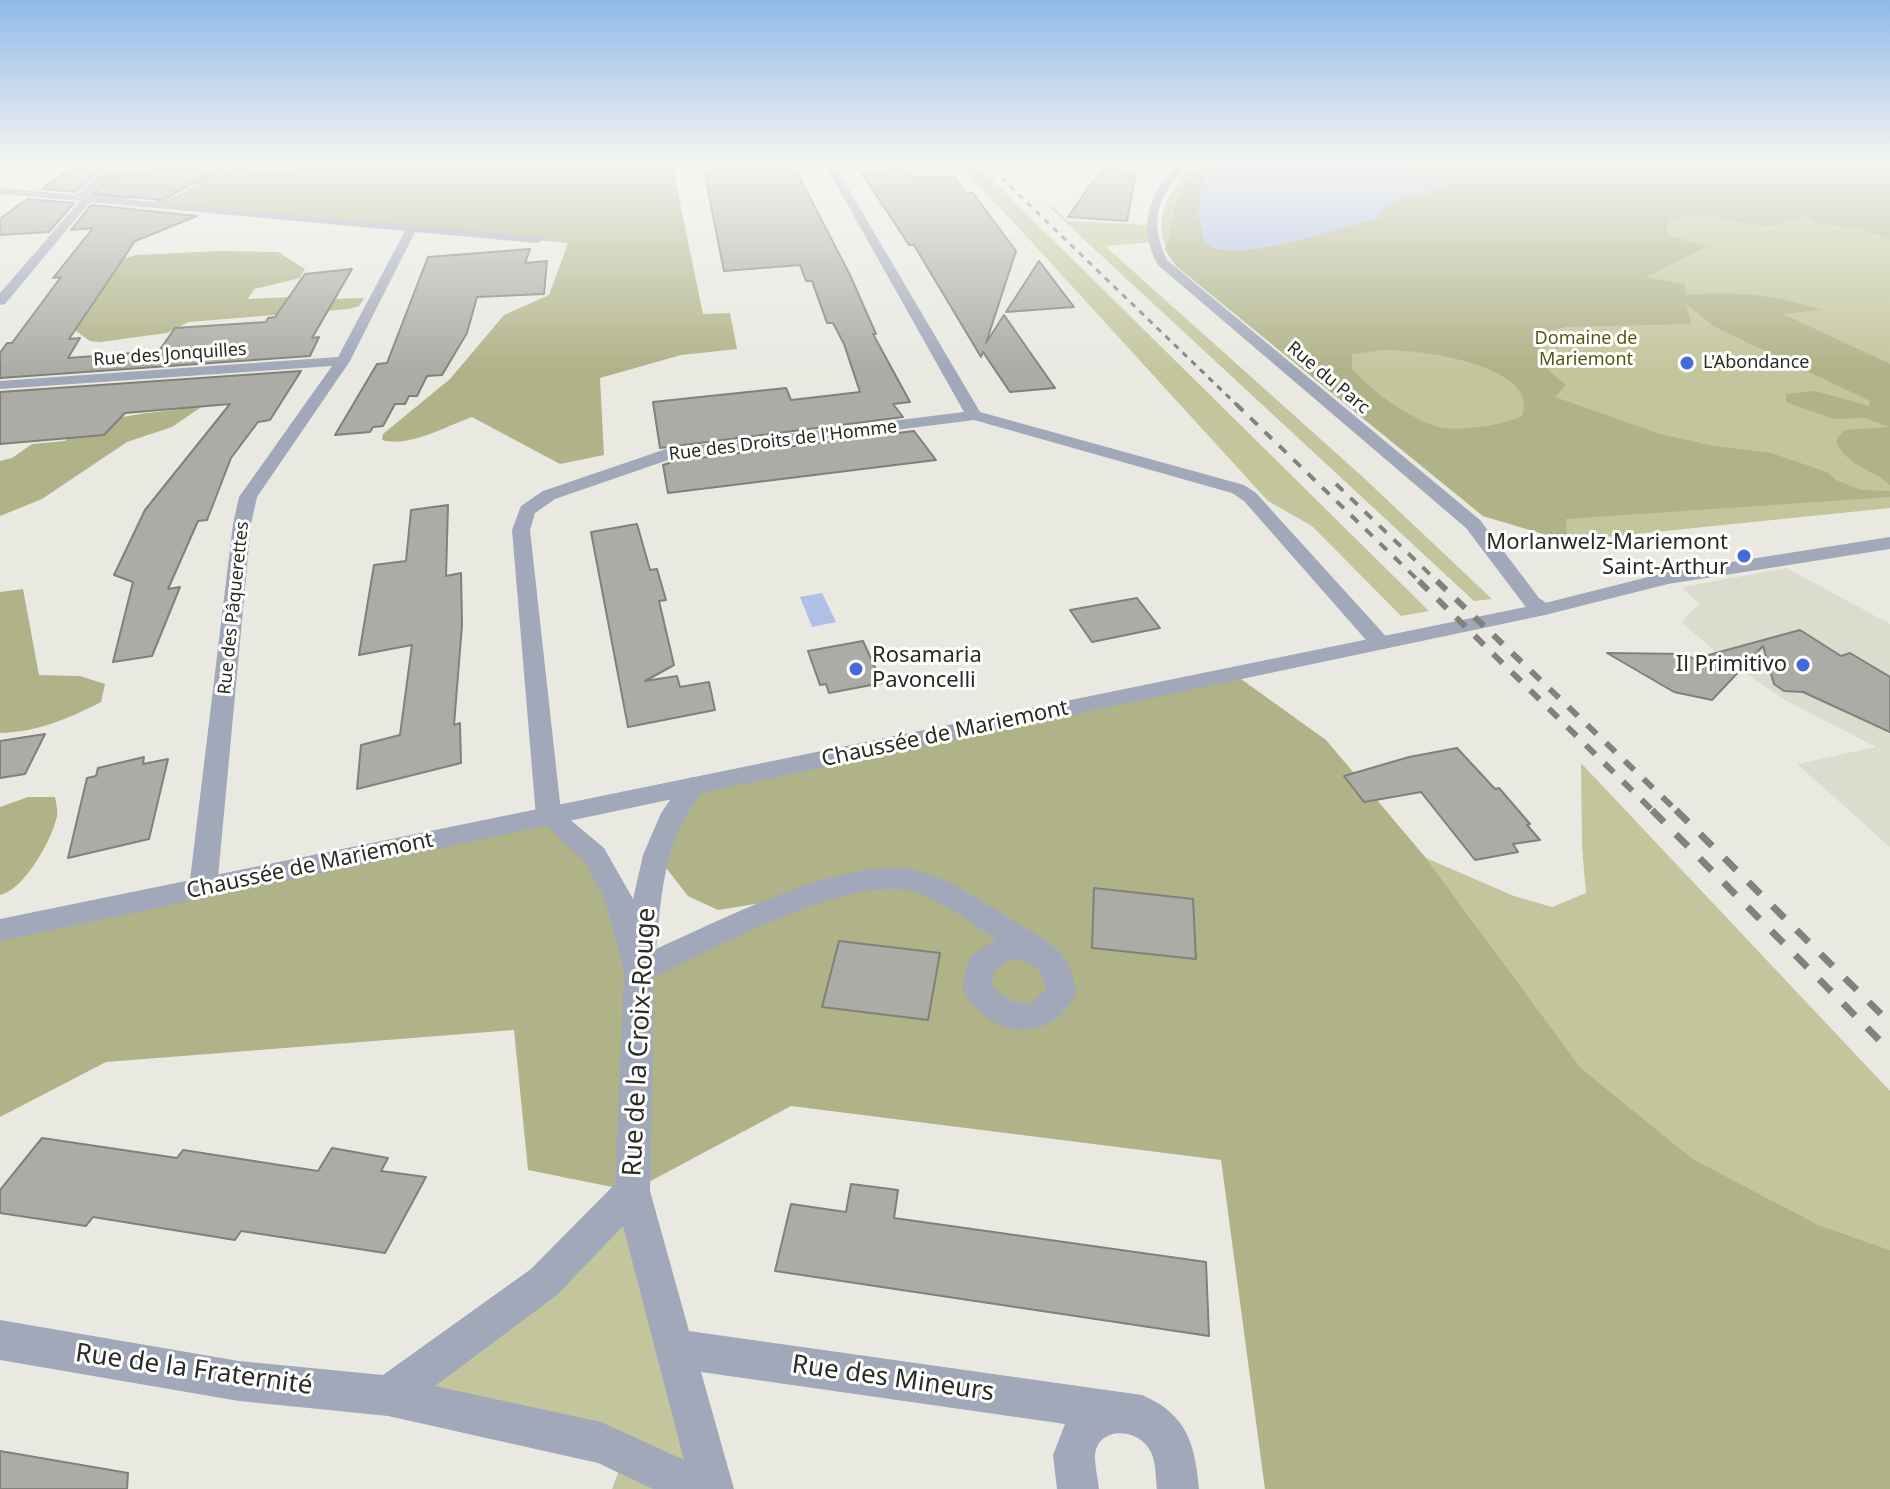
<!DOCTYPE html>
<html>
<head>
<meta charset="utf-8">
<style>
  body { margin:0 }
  canvas { display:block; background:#e9e9e2 }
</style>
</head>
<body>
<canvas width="1890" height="1489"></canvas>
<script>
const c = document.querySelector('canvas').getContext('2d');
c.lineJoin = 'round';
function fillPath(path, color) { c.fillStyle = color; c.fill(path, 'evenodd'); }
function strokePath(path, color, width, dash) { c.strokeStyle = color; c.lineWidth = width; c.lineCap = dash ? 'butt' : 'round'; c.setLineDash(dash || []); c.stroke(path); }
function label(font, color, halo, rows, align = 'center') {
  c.font = font + ' "Noto Sans",sans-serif'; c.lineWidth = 6; c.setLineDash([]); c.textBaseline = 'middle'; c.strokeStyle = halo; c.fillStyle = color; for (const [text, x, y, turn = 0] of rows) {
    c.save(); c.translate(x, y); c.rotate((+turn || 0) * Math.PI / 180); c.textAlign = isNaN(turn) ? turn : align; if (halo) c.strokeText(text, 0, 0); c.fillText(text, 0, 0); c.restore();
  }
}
fillPath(new Path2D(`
  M1787,568l103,56v223l-93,-83 79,-17 -91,-47 -66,-45 -38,-33 18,-18 -17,-17z`), '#dbdcce');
fillPath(new Path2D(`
  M953,161h20l456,450 -28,5 -89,-90 -44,-25 -250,-274z
  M1197,161h693v347l-323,33 -84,-25 -307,-250c-28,-42 -12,-72 21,-105z
  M1049,207h4l15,14 81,4 3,17 -47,4 259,232 128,121 -18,2z
  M1581,763l309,328v159l-71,-25 -126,-66 -112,-91 -155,-210 88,38 38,11 34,-14 -4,-46z
  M632,1191l81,298h-101l13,-34 -237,-59z`), '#c3c69d');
fillPath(new Path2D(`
  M94,161l131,1 -104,39 -42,-3 23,-23 19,-6 -8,-4h-16z
  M332,161h342l-2,3 31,150 27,-1 7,36 -56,6 -81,23 4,77 -44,9 -88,-47c-25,9 -64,31 -90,23l1,-6 67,-55 54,-64 45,-20 19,-52 -418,-40c8,-3 18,-3 26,-7 24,-11 43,-34 73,-29v5h27z
  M1207,161h17l-6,2 41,86 117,-30c13,-21 25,-22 49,-24l12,-20 -46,-10 -53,-4h552v79l-28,-11 -45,-6 -12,-7c-13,3 -31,12 -44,10 -32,-4 -63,-21 -95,-3l2,12 39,12 -61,30 39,7 1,11c51,-4 86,-1 135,15l-38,4 107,50v121c-19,-17 -44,-19 -54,-44l8,-11 45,-3 -24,-9 -32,1 -47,-17v-8l29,-3 54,15 1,-5 -155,-74 -29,-23 5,20 -125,3 -26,6c-1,28 4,35 26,52l-11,12 105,37 54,12 57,7 56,19 9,8 25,10 29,1v6l-324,22 1,22 -84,-25 -307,-250 -11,-16c13,-35 3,-63 42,-89zM1384,350c33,-1 158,15 138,66 -18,9 -67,17 -87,10 -30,-11 -61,-33 -83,-57v-15z
  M219,251l59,1 27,17 -5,9 -46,11 -6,10 64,-3 17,3 35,-1 -5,8 -10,3 -161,13 -21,11 -67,9 -10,-1 -17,-12 41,-67 21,-7z
  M190,400l17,3 -35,24 -45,15 -85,57 -42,17v-55l12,-3 20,-14 33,-3c21,-24 86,-28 117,-32z
  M23,589l16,86 41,1 25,8 -4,18c-33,17 -64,30 -101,31v-141z
  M1234,674l92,66 100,118 155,210 112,91 126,66 71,25v239h-625l-44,-329 -430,-54 -159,85 -104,-21 -14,-140 -408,32 -106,55v-187l549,-114 46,39 43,115 130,-68 -50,8 -30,-14 -32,-41 37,-69z
  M28,797h27c1,5 3,13 2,19 -5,24 -33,74 -57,79v-88z`), '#b0b388');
fillPath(new Path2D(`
  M1224,161l154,3 59,11 7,4 2,7c-28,12 -54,4 -69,33 -34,7 -146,48 -172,24 -9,-27 -12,-68 19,-82z
  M822,593l14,29 -24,5 -12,-30z`), '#afc0e7');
const building = new Path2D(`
  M142,161h17l-56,6 -28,25 -33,-3 31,-23z
  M216,161h18l-72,39 -68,-6 16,-16 103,-14z
  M791,161l59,114 26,59h-3l37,68 -17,2 10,13 -243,31 -7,-46 133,-14 5,12 69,-8 -16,-48 -11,-21h-6l-15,-42h-6l-6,-16 -76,6 -21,-106z
  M904,169l9,8h42l10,16h8l43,58 -30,92 18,-28 51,73 -45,4 -27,-40 -2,5 -67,-112h-5l-48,-73z
  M1106,169l30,3 -9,49 -59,-4 22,-32z
  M27,199l47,4 -25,29 -49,3v-16z
  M91,205l106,11 -62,25 -66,98 11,-1 -12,20 91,-7 16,-23 91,-6 2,-4 7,-1 30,-43 47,-5 -40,69 7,-1 -9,19 -310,22v-25l7,-10h5l49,-66 -8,1 40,-50 -22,2z
  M530,249l-5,14 22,-2 -3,33 -67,3 -10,36 -25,42 -15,1 -10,20h-8l-4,8h-10l-12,22 -10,1 -3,5 -35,3 42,-71 10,-1 41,-106z
  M1039,261l35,46 -68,5z
  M301,371l-31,49 -12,2 -27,36 -24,62 -9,1 -30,68 12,-2 -28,69 -39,6 20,-80 -19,-7 31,-65 85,-106 -105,9 -21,22 -104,9v-52z
  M914,431l22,29 -268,33 -5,-28 12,-4z
  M448,505l-2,71 15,-3 1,52 -8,100 6,-2 1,40 -104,26 4,-44 39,-10 12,-90 -53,10 15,-90 32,-4 5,-51z
  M637,524l13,46 7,-1 9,31 -7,1 15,64 -29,16 32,-5 3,11 29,-5 6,28 -87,17 -37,-195z
  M1137,598l23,30 -68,14 -22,-32z
  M1800,630l41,26 9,-3 40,24v55l-87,-40 -19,-1 -10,-7 -11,-38 -51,54 -38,-8 -67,-39 79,1 8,5z
  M863,641l19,42 -53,10 -3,-9 -6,1 -12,-34z
  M45,734l-20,40 -25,4v-37z
  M1457,748l38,41 4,-1 31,36 -3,1 13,15 -27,4 5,8 -43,8 -54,-68 -57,10 -20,-26 65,-19z
  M144,757l-1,7 25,-5 -19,80 -81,19 19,-80 9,-2 2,-8z
  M1094,888l99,11 3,60 -104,-11z
  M839,941l101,12 -12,67 -106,-13z
  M42,1138l135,20 6,-8 135,21 14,-23 56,10 -7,13 45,6 -41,76 -144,-22 -6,9 -142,-23 -7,9 -86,-13v-23z
  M851,1184l47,6 -4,28 312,44 3,74 -434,-65 16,-67 55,8z
  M0,1451l128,22 -1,16h-127z`);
fillPath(building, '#abaca5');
strokePath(building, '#80817a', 2);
fillPath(new Path2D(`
  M184,161h29l-104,14 -22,21 450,41 6,3 -6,3 -122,-11 -65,129 -93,136 -6,27 -34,364 -4,8 -10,3 -10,-3 -4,-8 44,-364 6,-27 93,-131 -332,23v-8l338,-24 67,-126 -315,-29 -85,102 -5,1v-12l80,-92 -80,-7v-6l76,7 27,-25z
  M823,161h9l148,251 264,73 12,8 136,150 -3,5h-16l-129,-147 -12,-8 -258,-73 -300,38 -119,41 -20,14 -5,17 31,282 43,36 29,51 10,-44 18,-42 23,-33 9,-3 9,3 4,6c-8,13 -18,25 -25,38 -18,39 -21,83 -25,125 64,-28 189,-94 259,-79 35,8 67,32 97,50 37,23 58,27 64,73 -26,54 -89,45 -114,-5l8,-31 26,-18c-26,-16 -55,-40 -85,-48 -63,-16 -198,58 -257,86l-4,214 39,140 453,64c45,19 53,49 57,94h-42c-2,-14 0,-31 -10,-43 -15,-19 -51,-18 -52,11 0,10 3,22 4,32h-42l-4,-34 12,-31 -364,-52 33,117h-81l-55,-26 -210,-47 -149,-15 -239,-41v-40l239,41 144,14 148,-106 84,-85 9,-214 -20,-73 -19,-35 -49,-46 -24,-286 9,-24 22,-15 123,-42 298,-37zM1012,959c21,3 31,9 34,31l-15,13 -19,-1 -20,-16 2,-15zM623,1226l61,234 -83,-38 -166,-36 122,-91z
  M1182,161h10c-31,33 -46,54 -25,99l313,260 59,78 16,11 -3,4h-14l-13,-7 -59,-78 -308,-263c-22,-40 -8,-75 24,-104z`), '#a1a8b9');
fillPath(new Path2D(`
  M1890,537v12l-222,35 -123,31 -1545,326v-22l1545,-316 123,-31z`), '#a1a8b9');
strokePath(new Path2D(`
  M984,161l254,245`), '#82827d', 3, [6, 6]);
strokePath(new Path2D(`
  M1236,404l185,179
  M1336,484l103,99`), '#82827d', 4, [10, 10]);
strokePath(new Path2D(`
  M1419,581l235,231
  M1437,581l241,231`), '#82827d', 6, [13, 13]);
strokePath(new Path2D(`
  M1652,810l238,241
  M1676,810l214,213`), '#82827d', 7, [17, 17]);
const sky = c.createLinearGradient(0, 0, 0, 369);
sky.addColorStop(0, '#91b9e8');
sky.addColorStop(0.44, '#f5f5f2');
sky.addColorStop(1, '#f5f5f200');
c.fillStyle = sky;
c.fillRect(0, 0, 1890, 369);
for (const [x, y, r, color] of [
  [1687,363,8,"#446adc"],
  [1744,556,8,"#446adc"],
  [1803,665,8,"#446adc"],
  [856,669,8,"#446adc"]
]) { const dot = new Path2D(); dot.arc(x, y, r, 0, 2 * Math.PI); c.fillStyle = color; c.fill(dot); strokePath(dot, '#fffffe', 3); }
label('18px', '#555711', '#fffffe', [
  ["Domaine de",1586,339],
  ["Mariemont",1586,360]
]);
label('18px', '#2a2a27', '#fffffe', [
  ["Rue des Jonquilles",170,355,-4],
  ["Rue du Parc",1328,378,40],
  ["Rue des Droits de l'Homme",783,441,-7],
  ["Rue des Pâquerettes",234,608,-84]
]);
label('18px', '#2a2a27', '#fffffe', [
  ["L'Abondance",1703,363]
], 'left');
label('22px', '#2a2a27', '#fffffe', [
  ["Morlanwelz-Mariemont",1728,543],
  ["Saint-Arthur",1728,568],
  ["Rosamaria",872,656,"left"],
  ["Pavoncelli",872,681,"left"],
  ["Il Primitivo",1787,665]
], 'right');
label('22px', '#2a2a27', '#fffffe', [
  ["Chaussée de Mariemont",945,734,-12],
  ["Chaussée de Mariemont",310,866,-12]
]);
label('26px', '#2a2a27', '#fffffe', [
  ["Rue de la Croix-Rouge",640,1042,-87],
  ["Rue de la Fraternité",194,1370,8],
  ["Rue des Mineurs",893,1379,8]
]);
</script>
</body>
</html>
